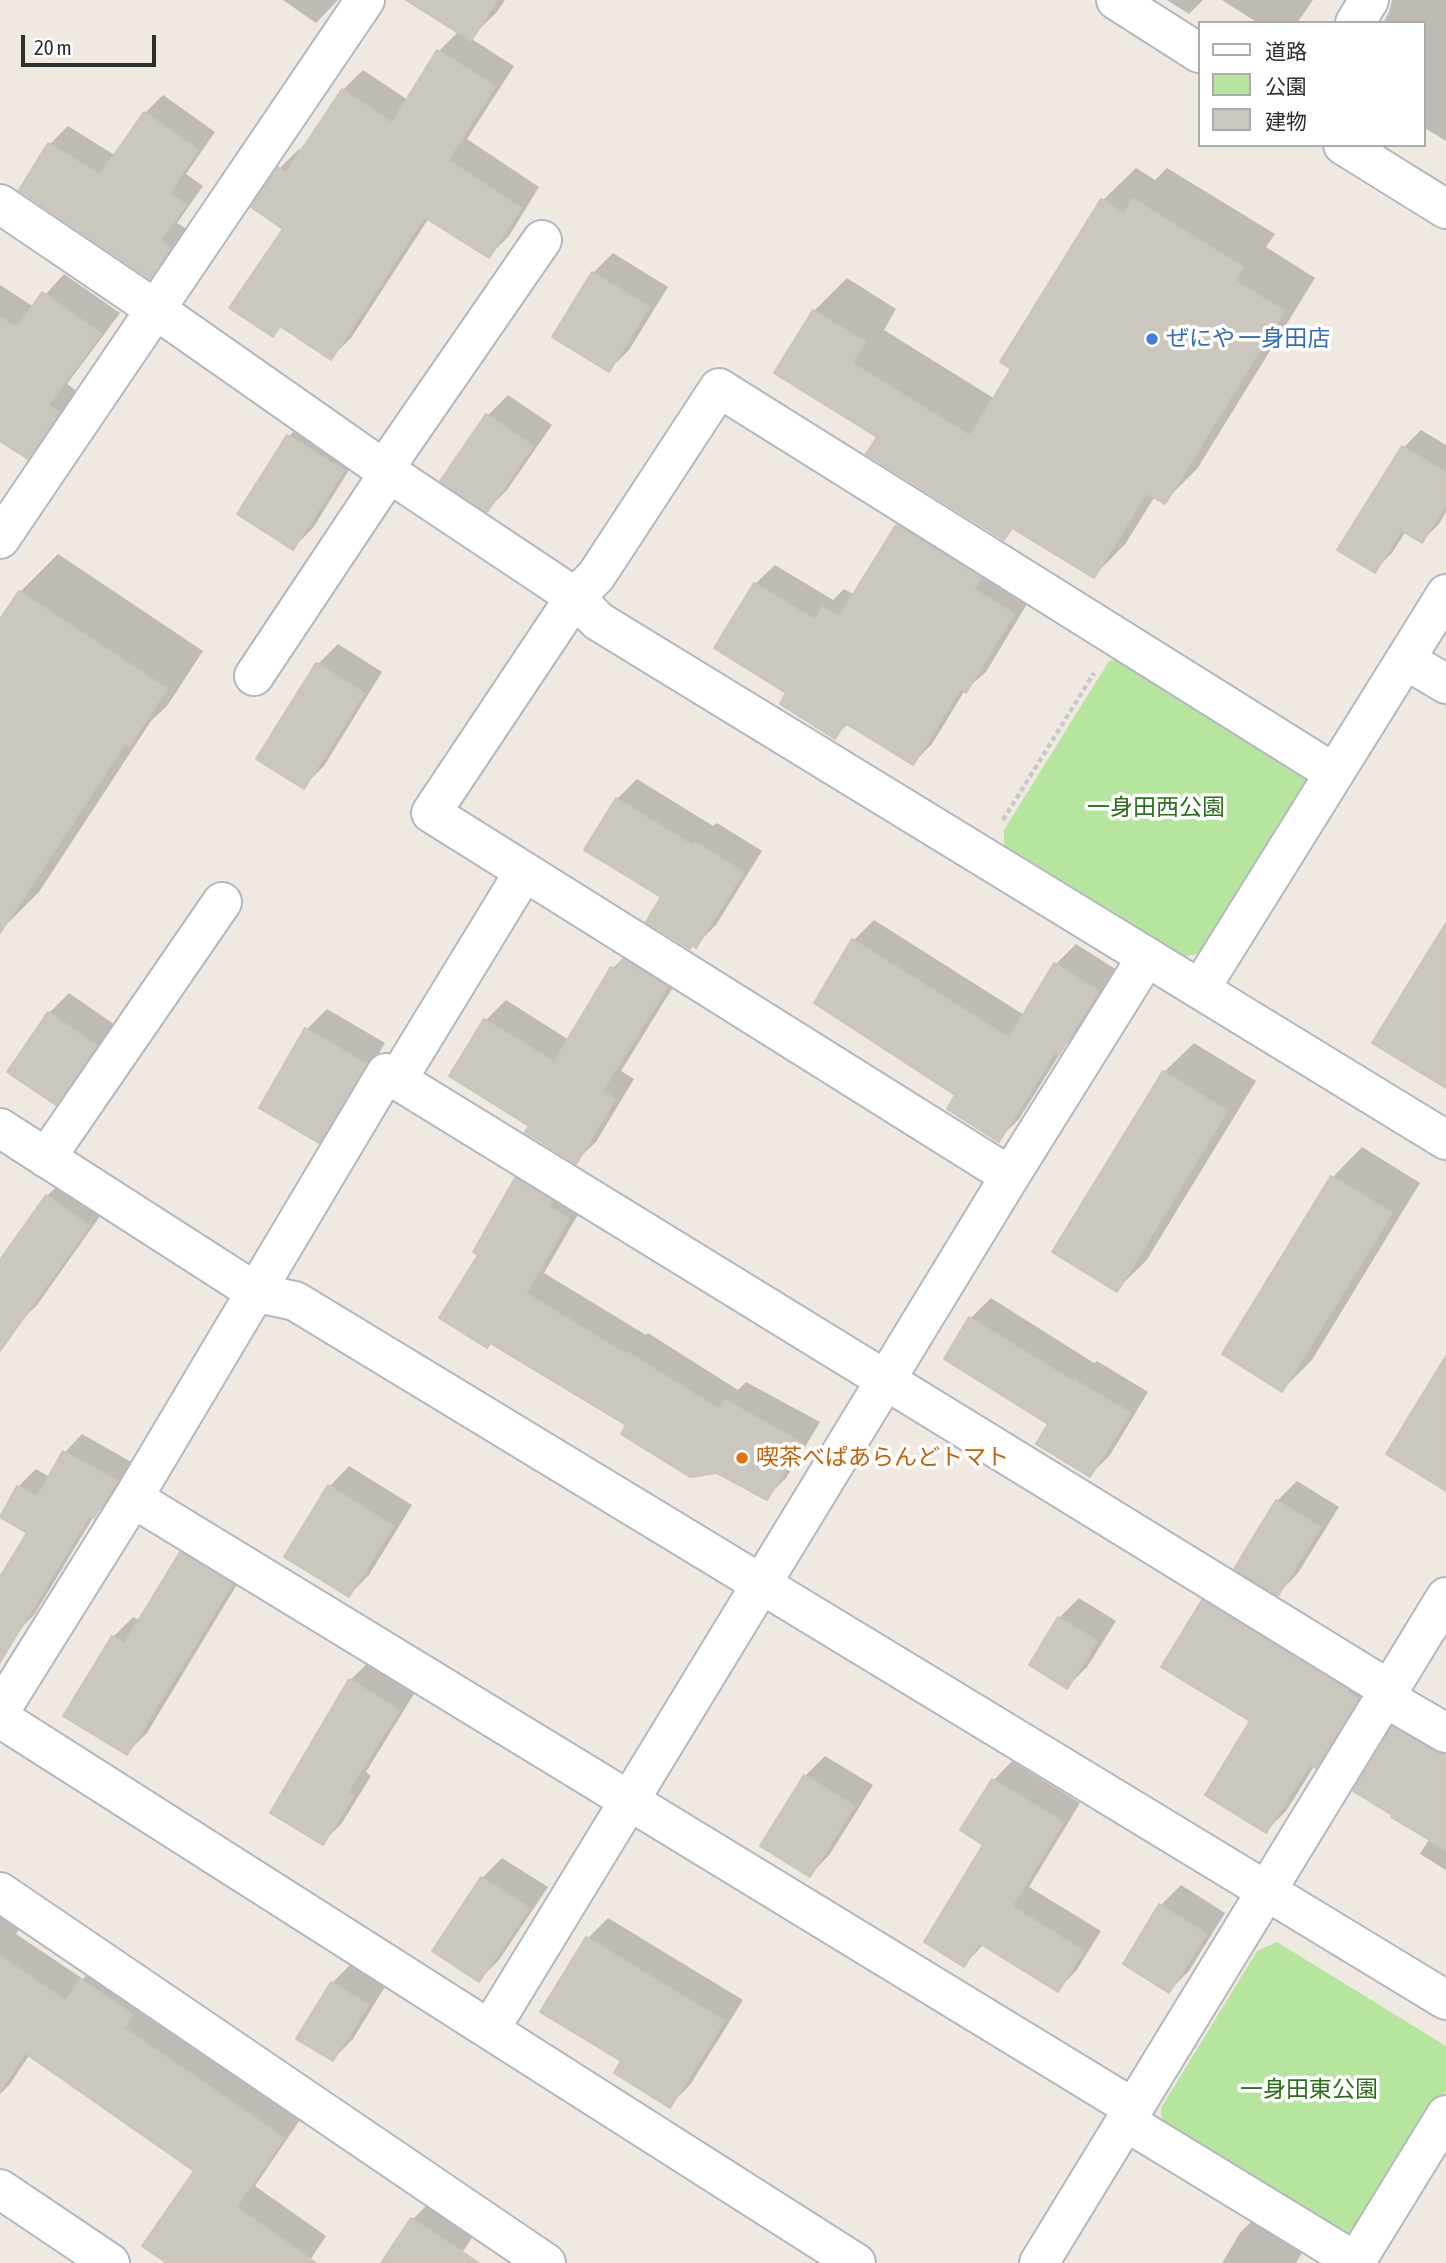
<!DOCTYPE html>
<html>
<head>
<meta charset="utf-8">
<style>
  body { margin:0 }
  #map { position:relative; width:1446px; height:2263px; overflow:hidden; background:#efe9e1; font-family:"Asap Condensed","Noto Sans JP",sans-serif }
  canvas { display:block }
  .legend { position:absolute; left:1198px; top:21px; width:228px; height:126px; box-sizing:border-box; background:#fff; border:2px solid #ababab; margin:0; padding:9px 12px; list-style:none; font-size:21px; color:#2e2e2e }
  .legend li { display:flex; align-items:center; gap:14px; height:35px }
  .legend b { width:35px; border:2px solid #ababab }
  .scale { position:absolute; left:21px; top:35px; width:135px; height:32px; box-sizing:border-box; border:4px solid #2e2e2e; border-top:0; padding-left:9px; font-size:21px; line-height:24px; white-space:nowrap; color:#2e2e2e; -webkit-text-stroke:5px #fff; paint-order:stroke }
</style>
</head>
<body>
<div id="map">
<canvas width="1446" height="2263"></canvas>
<ul class="legend">
<li><b style="height:9px;background:#fff"></b>道路</li>
<li><b style="height:19px;background:#b6e59e"></b>公園</li>
<li><b style="height:19px;background:#cbc7bf"></b>建物</li>
</ul>
<div class="scale">20 m</div>
</div>
<script>
const c = document.querySelector('canvas').getContext('2d');
c.lineJoin = 'round';
function fillPath(path, color) { c.fillStyle = color; c.fill(path, 'evenodd'); }
function strokePath(path, color, width, dash) { c.strokeStyle = color; c.lineWidth = width; c.lineCap = dash ? 'butt' : 'round'; c.setLineDash(dash || []); c.stroke(path); }
function label(font, color, halo, rows, align = 'center') {
  c.font = font + ' "Asap Condensed","Noto Sans JP",sans-serif'; c.lineWidth = 7; c.setLineDash([]); c.textBaseline = 'middle'; c.strokeStyle = halo; c.fillStyle = color; for (const [text, x, y, turn = 0] of rows) {
    c.save(); c.translate(x, y); c.rotate((+turn || 0) * Math.PI / 180); c.textAlign = isNaN(turn) ? turn : align; if (halo) c.strokeText(text, 0, 0); c.fillText(text, 0, 0); c.restore();
  }
}
fillPath(new Path2D(`
  M1128,657l173,110 5,16 -105,170 -18,4 -179,-110v-17l105,-169z
  M1277,1942l169,104v45l-88,140 -18,6 -178,-108 -1,-21 96,-157z`), '#b6e59e');
fillPath(new Path2D(`
  M283,0h55l-22,23z
  M452,0h53l-9,13 -26,25 44,28 -47,73 72,48 -30,49 -20,20 -60,-38 -78,120 -20,20 -49,-32 -9,9 12,-106 -6,-60 20,-20 3,2 41,-61 20,-20 45,30 31,-49 20,-20z
  M1167,0h36l-14,14z
  M1222,0h91l-16,23h-39z
  M1392,0h54v141l-23,-14v-104h-40l6,-11z
  M163,95l52,37 -29,42 17,12 -26,37 10,6 -20,30 -18,18 -128,-87 29,-46 18,-18 48,30 29,-43z
  M1136,168l19,12 12,-12 108,66 -9,13 49,31 -118,191 -33,33 -9,-6 -29,47 -32,33 -80,-49 -11,11 -124,-101 -65,-126 33,-33 49,31 -12,21 111,69 108,-199z
  M613,253l55,34 -39,63 -20,20 -16,-97z
  M64,274l56,39 -53,71 11,8 -30,45 -20,20 -28,-18v-154l34,22z
  M508,395l44,30 -45,65 -20,20 -44,-30 45,-65z
  M309,416l53,33 -49,79 -20,20 -54,-34 50,-78z
  M1421,430l25,15v67l-7,12 -17,17 -16,-10 -14,22 -18,18 30,-124z
  M917,506l116,88 -47,78 -21,18 -33,54 -19,19 -64,-40 -14,13 -46,-43 -34,-109 20,-19 58,35 11,-11 11,6 43,-69z
  M58,554l145,97 -36,55 -16,15 -112,171 -38,38 -1,-307 20,-31z
  M338,644l44,28 -58,94 -20,20 14,-122z
  M637,779l76,47 4,-3 45,28 -46,74 -20,20 -79,-146z
  M874,920l150,95 32,-51 20,-20 41,26 -39,62 -14,15 -45,72 -20,20 -41,-44 -104,-155z
  M633,948l53,18 -65,105 13,8 -38,63 -21,20 -44,-36 -80,-50 35,-56 20,-20 63,40 44,-72z
  M69,993l46,32 -39,58 -21,20 -46,-32 40,-58z
  M327,1009l58,34 -46,78 -20,20 -12,-112z
  M1194,1043l62,38 -110,180 -30,29 48,-218z
  M1362,1147l58,36 -108,177 -30,30 -58,-36 109,-177z
  M536,1159l51,40 -43,74 102,62 2,-2 90,57 8,-8 74,40 -34,56 -20,20 -137,-73 -148,-170 35,-76z
  M67,1176l41,29 -71,100 -20,20 -17,-12v-50l47,-67z
  M991,1298l103,65 3,-2 51,31 -38,63 -20,20 -39,-51 -105,-65 25,-41z
  M82,1434l51,29 -21,36 -18,17 -60,99 -18,18 -16,-10v-42l29,-48 -11,-46 18,-18 14,8 15,-25z
  M349,1466l63,39 -43,70 -20,20 -20,-108z
  M1297,1481l42,26 -41,66 -20,21 -41,-26 40,-67z
  M202,1534l48,29 -103,170 -20,20 -14,-116 20,-20 7,4 42,-67z
  M1224,1581l153,97 -41,67 -21,20 -29,46 -20,20 -14,-110 -48,-119z
  M1079,1598l37,23 -29,46 -20,20 -8,-69z
  M371,1660l46,29 -51,83 5,4 -29,47 -20,20 28,-163z
  M1414,1708l32,19v143l-26,-16 10,-16 -36,-110z
  M825,1756l48,29 -43,69 -20,21 -5,-99z
  M1012,1761l68,42 -51,84 72,44 -25,40 -19,19 -73,-46 -20,21 22,-121 -23,-14 31,-50z
  M502,1858l46,29 -49,73 -20,20 -44,-30 47,-72z
  M1181,1885l44,28 -36,58 -20,20 -8,-86z
  M0,1894l29,21 -13,19 67,45 19,-19 200,157 -47,69 71,50 -18,27h-138l26,-92 -166,-117 -20,30 -10,10z
  M608,1918l135,82 -53,85 -20,20 -47,-44 -80,-49 45,-74z
  M352,1963l34,22 -33,54 -20,20 -1,-76z
  M433,2199l45,30 -23,34h-72l30,-44z
  M1260,2213l48,30 -12,20h-74l18,-30z`), '#0003');
const building = new Path2D(`
  M406,0h91l-26,41z
  M437,50l58,36 -47,74 73,48 -32,50 -65,-41 -93,143 -51,-34 -7,11 -44,-29 54,-79 -32,-22 27,-40 8,6 56,-84 50,34z
  M144,112l54,38 -29,43 17,12 -26,36 10,7 -20,31 -131,-89 29,-47 52,32z
  M1101,199l23,15 9,-15 110,68 -8,14 49,30 -119,193 -19,-11 -52,85 -82,-50 -8,12 -138,-86 11,-17 -103,-64 39,-63 52,32 -13,21 118,73 41,-67 -11,-7z
  M592,272l57,35 -40,65 -57,-35z
  M42,292l59,42 -53,71 11,7 -31,47 -28,-18v-124l17,11z
  M486,414l47,32 -46,66 -47,-31z
  M287,435l57,35 -51,80 -56,-36z
  M1402,446l44,27v31l-24,39 -21,-13 -26,43 -38,-23z
  M896,525l85,53 -7,11 40,25 -48,79 -6,-4 -47,76 -68,-42 -10,16 -55,-35 6,-11 -72,-45 40,-65 61,37 8,-13 16,10z
  M19,591l148,98 -38,57 -4,-3 -125,190v-314z
  M316,663l48,30 -60,96 -48,-30z
  M616,798l77,48 2,-4 48,30 -47,76 -4,-3 -2,4 -44,-27 15,-25 -77,-47z
  M1446,923v165l-74,-45z
  M852,939l157,99 45,-75 44,28 -39,64 -4,-3 -56,90 -52,-33 8,-14 -141,-92z
  M623,959l44,28 -65,104 13,8 -39,65 -51,-32 4,-6 -80,-50 35,-57 70,43 57,-95 5,3z
  M48,1012l49,34 -41,59 -49,-33z
  M305,1028l61,36 -47,79 -60,-35z
  M1163,1071l64,40 -110,181 -65,-40z
  M1331,1176l61,37 -110,179 -60,-38z
  M515,1178l38,23 -4,7 20,11 -43,74 99,61 2,-2 93,58 5,-10 77,43 -35,57 -50,-27 -27,4 -69,-43 5,-9 -136,-82 -3,5 -48,-30 39,-63 -5,-3z
  M46,1195l43,31 -89,125v-91z
  M969,1317l105,65 1,-2 55,33 -40,64 -54,-33 12,-20 -104,-65z
  M1446,1356v135l-60,-37z
  M63,1451l54,30 -23,37 -5,-2 -89,146v-85l27,-44 -27,-16 17,-31 20,11z
  M328,1485l65,41 -44,71 -65,-40z
  M1276,1500l44,27 -42,69 -44,-27z
  M180,1552l52,32 -105,171 -64,-39 49,-80 12,8z
  M1202,1600l145,89 -1,2 12,8 -42,69 -6,-4 -44,69 -61,-38 45,-74 -89,-54z
  M1058,1617l39,24 -30,48 -38,-24z
  M349,1679l50,31 -52,83 6,3 -30,49 -53,-32z
  M1392,1727l43,25 11,3v95l-55,-33 1,-2 -39,-24z
  M804,1775l50,31 -44,71 -50,-31z
  M992,1779l71,43 -51,84 71,45 -25,41 -79,-49 -15,24 -40,-25 59,-97 -23,-15z
  M481,1877l48,31 -50,74 -47,-31z
  M1159,1904l47,30 -37,59 -46,-29z
  M586,1937l138,84 -54,87 -56,-35 7,-12 -81,-49z
  M0,1956l66,45 14,-22 53,36 -9,13 160,110 -48,69 80,56h-149l-25,-17 52,-75 -169,-118 -25,38z
  M331,1982l37,23 -35,56 -37,-22z
  M411,2218l68,45h-98z`);
fillPath(building, '#cbc7bf');
strokePath(building, '#cbc5ba', 2);
const minor = new Path2D(`
  M1116,0l83,53
  M1355,23l14,-23
  M1343,145l103,64
  M0,204l155,105 234,164 186,124 23,24 848,519
  M384,469l158,-229
  M0,539l365,-539
  M1406,660l40,24
  M254,676l135,-203
  M1200,989l246,-395
  M397,1080l127,-208
  M0,1128l257,165 38,8 1151,699
  M46,1158l176,-256
  M1010,1176l-579,-363 144,-216 21,-21 123,-188 615,385
  M133,1498l1000,610
  M1384,1697l62,36
  M0,1711l133,-213 253,-425 1002,616
  M0,1718l856,545
  M0,1892l546,371
  M490,2029l520,-853 136,-218
  M1125,2121l231,141
  M0,2189l110,74
  M1039,2263l407,-666
  M1355,2263l91,-148`);
strokePath(minor, '#b4b7c1', 42);
strokePath(new Path2D(`
  M1003,820l91,-147`), '#c9c9c9', 4.5, [5, 3.5]);
strokePath(minor, '#fff', 38);
for (const [x, y, r, color] of [
  [1152,339,7,"#3f7fe0"],
  [742,1458,7,"#e8710a"]
]) { const dot = new Path2D(); dot.arc(x, y, r, 0, 2 * Math.PI); c.fillStyle = color; c.fill(dot); strokePath(dot, '#fff', 2.5); }
label('23px', '#366cbe', '#fff', [
  ["ぜにや 一身田店",1166,339]
], 'left');
label('23px', '#2c6e1b', '#fff', [
  ["一身田西公園",1156,808],
  ["一身田東公園",1309,2090]
]);
label('23px', '#c56008', '#fff', [
  ["喫茶べぱあらんどトマト",756,1458]
], 'left');
</script>
</body>
</html>
